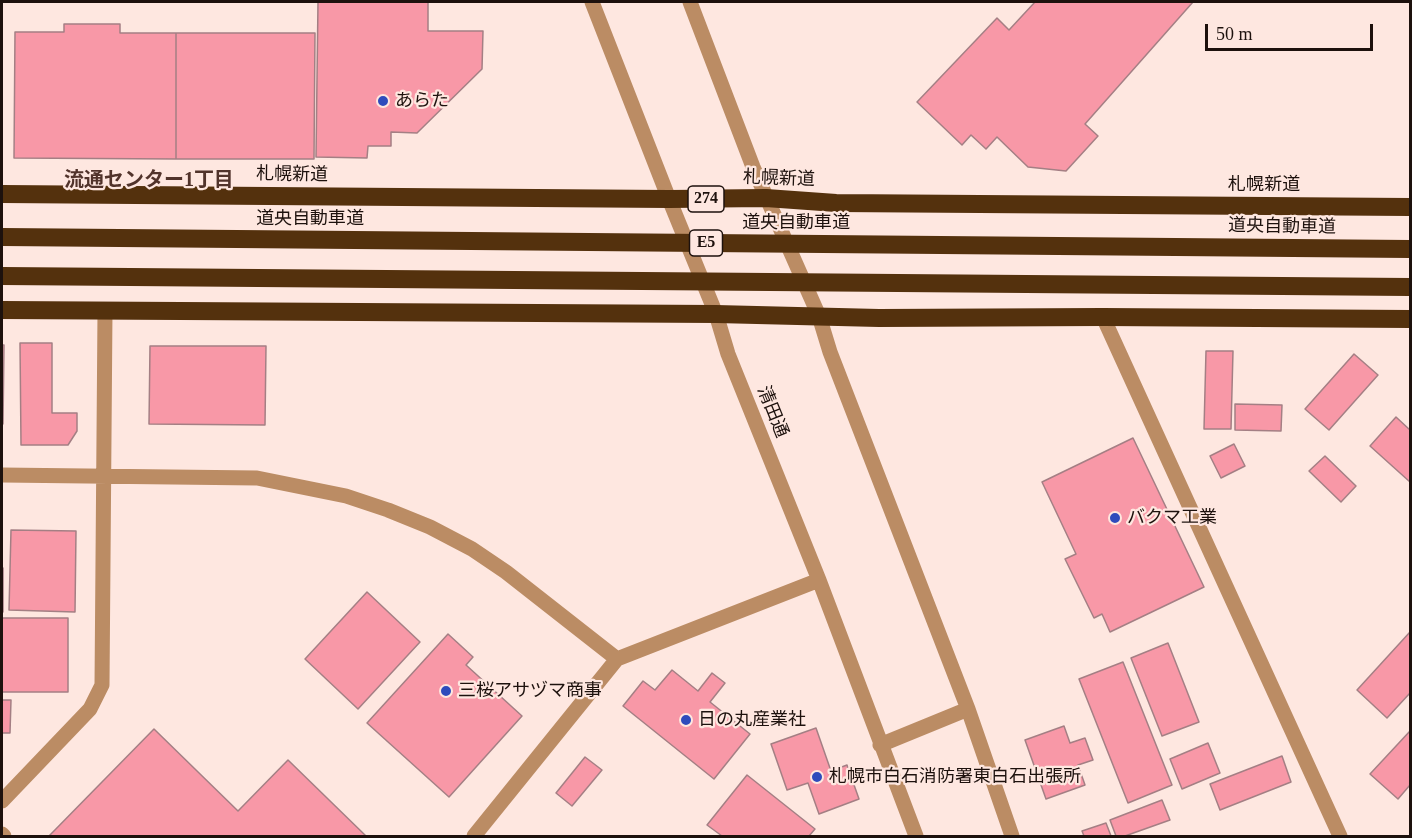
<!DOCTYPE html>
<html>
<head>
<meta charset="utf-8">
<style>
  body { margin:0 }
  #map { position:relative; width:1412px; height:838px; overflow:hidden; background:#fee7e0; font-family:"Times New Roman",serif }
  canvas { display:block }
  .frame { position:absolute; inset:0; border:3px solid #1d110d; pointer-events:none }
  .scale { position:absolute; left:1205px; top:24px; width:168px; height:27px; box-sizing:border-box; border:3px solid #1d110d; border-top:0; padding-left:8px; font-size:18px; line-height:21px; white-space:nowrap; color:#1d110d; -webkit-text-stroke:4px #fee7e0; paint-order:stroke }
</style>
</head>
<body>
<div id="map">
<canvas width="1412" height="838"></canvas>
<div class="frame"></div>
<div class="scale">50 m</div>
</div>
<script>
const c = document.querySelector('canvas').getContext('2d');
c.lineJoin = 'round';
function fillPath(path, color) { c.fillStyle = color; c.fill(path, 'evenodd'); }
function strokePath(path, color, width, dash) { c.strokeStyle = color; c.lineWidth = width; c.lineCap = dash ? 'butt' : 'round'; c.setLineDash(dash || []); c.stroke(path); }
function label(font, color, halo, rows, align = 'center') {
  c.font = font + ' "Times New Roman","Noto Sans JP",serif'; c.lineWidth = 4.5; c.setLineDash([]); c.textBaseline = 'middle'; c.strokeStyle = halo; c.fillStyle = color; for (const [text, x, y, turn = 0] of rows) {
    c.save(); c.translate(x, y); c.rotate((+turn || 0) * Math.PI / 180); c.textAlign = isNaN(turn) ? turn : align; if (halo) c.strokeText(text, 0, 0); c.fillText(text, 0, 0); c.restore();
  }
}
const building = new Path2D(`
  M318,2h110v29h55l-1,38 -65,64 -26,-1v14h-23l-1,12 -51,-1z
  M1035,2h158l-108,122 13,12 -32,35 -38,-4 -31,-30 -11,12 -15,-14 -9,10 -45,-43 80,-84 12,12z
  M64,24h56v9h56v126l-162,-1 1,-126h49z
  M176,33h139l-1,126h-138z
  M20,343h32v70h25v18l-9,14h-47z
  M2,345h2l-1,79h-1z
  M150,346h116l-1,79 -116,-1z
  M1206,351h27l-2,78h-27z
  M1354,354l24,21 -49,55 -24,-21z
  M1235,404l47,1 -1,26 -46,-1z
  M1396,417l14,13v52l-40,-36z
  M1133,438l71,149 -94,45 -8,-18 -8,4 -29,-59 11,-5 -34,-72z
  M1234,444l11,22 -24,12 -11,-22z
  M1325,456l31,30 -15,16 -32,-31z
  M11,530l65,1 -1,81 -66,-2z
  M2,568h1v44h-1z
  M367,592l53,50 -62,67 -53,-50z
  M2,618h66v74h-66z
  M1410,632v61l-23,25 -30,-28z
  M448,634l25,23 -7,8 56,51 -73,81 -82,-74z
  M1168,643l31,79 -37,14 -31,-78z
  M1123,662l49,123 -44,18 -49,-124z
  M672,670l26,21 14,-18 13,10 -15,19 40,32 -36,45 -91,-73 20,-25 12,9z
  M2,700h9l-1,33h-8z
  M1064,726l6,17 15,-5 8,22 -15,5 7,20 -39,14 -21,-59z
  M816,728l15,43 16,-6 12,34 -40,15 -11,-31 -21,7 -16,-46z
  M154,729l84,82 50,-51 78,76h-317z
  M1410,731v54l-12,14 -28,-25z
  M1208,743l12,30 -38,16 -12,-30z
  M1282,756l9,26 -71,28 -10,-26z
  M585,757l17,13 -30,36 -16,-13z
  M747,775l68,54 -6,7h-87l-15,-11z
  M1162,800l8,20 -45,16h-9l-6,-16z
  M1106,823l5,13h-27l-2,-5z`);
fillPath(building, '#f898a7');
strokePath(building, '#a47f84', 1.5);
strokePath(new Path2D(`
  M592,2l77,197 47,115 12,40 91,226 97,256
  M690,2l63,165 66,149 11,36 138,357 44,127
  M1103,317l237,519
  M2,475l255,3 89,18 42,14 42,17 42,22 34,23 111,87
  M880,745l88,-36
  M2,801l88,-92 12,-24 3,-374
  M2,834l2,2
  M474,836l143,-177 202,-79`), '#bb8c64', 15);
strokePath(new Path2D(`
  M2,194l667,5 97,-1 70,5 574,4
  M2,237l1408,12
  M2,276l1408,11
  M2,310l714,4 163,4 224,-1 307,2`), '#54310d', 18);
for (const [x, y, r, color] of [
  [383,101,6,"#2e4bbc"],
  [1115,518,6,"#2e4bbc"],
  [446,691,6,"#2e4bbc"],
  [686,720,6,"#2e4bbc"],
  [817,777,6,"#2e4bbc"]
]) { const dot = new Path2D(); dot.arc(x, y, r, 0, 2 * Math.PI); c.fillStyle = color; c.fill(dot); strokePath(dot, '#fee7e0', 2); }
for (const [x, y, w] of [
  [706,199,36],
  [706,243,33]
]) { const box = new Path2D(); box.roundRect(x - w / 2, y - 13, w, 26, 4.5); c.fillStyle = '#fee7e0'; c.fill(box); strokePath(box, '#1d110d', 1.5); }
label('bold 16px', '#1d110d', null, [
  ["274",706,199],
  ["E5",706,243]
]);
label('18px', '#1d110d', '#fee7e0', [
  ["あらた",395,101],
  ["バクマ工業",1127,518],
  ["三桜アサヅマ商事",458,691],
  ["日の丸産業社",698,720],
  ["札幌市白石消防署東白石出張所",829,777]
], 'left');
label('18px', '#1d110d', '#fee7e0', [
  ["札幌新道",292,175,1],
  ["札幌新道",779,179,2],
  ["札幌新道",1264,185],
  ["道央自動車道",310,219],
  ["道央自動車道",796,223],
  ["道央自動車道",1282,227,1],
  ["清田通",772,412,68]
]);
label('bold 20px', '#51332b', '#fee7e0', [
  ["流通センター1丁目",149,181]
]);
</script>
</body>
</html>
